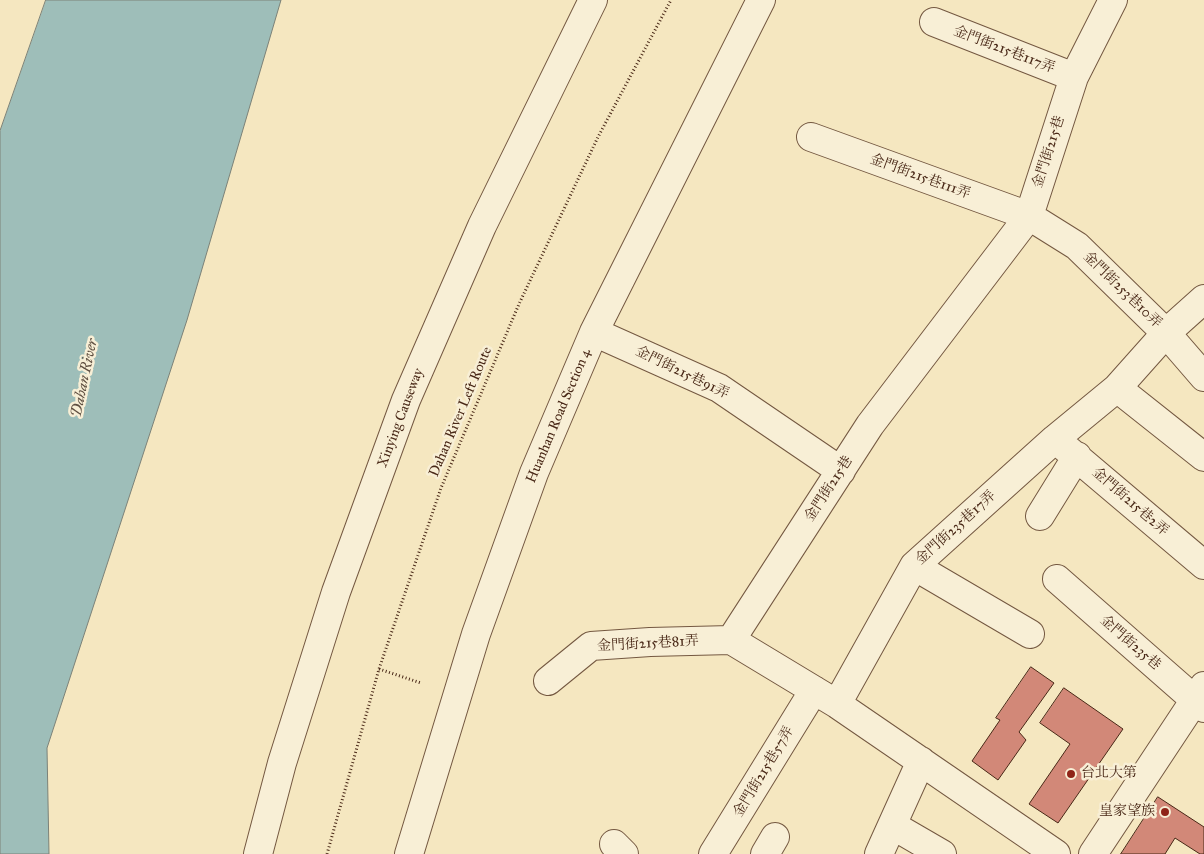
<!DOCTYPE html>
<html>
<head>
<meta charset="utf-8">
<style>
  body { margin:0 }
  canvas { display:block; background:#f5e7c0 }
</style>
</head>
<body>
<canvas width="1204" height="854"></canvas>
<script>
const c = document.querySelector('canvas').getContext('2d');
c.lineJoin = 'round';
function fillPath(path, color) { c.fillStyle = color; c.fill(path, 'evenodd'); }
function strokePath(path, color, width, dash) { c.strokeStyle = color; c.lineWidth = width; c.lineCap = dash ? 'butt' : 'round'; c.setLineDash(dash || []); c.stroke(path); }
function label(font, color, halo, rows, align = 'center') {
  c.font = font + ' "IM FELL Great Primer","Noto Serif TC",serif'; c.lineWidth = 5; c.setLineDash([]); c.textBaseline = 'middle'; c.strokeStyle = halo; c.fillStyle = color; for (const [text, x, y, turn = 0] of rows) {
    c.save(); c.translate(x, y); c.rotate((+turn || 0) * Math.PI / 180); c.textAlign = isNaN(turn) ? turn : align; if (halo) c.strokeText(text, 0, 0); c.fillText(text, 0, 0); c.restore();
  }
}
const water = new Path2D(`
  M46,0h235l-94,320 -140,428 2,106h-49v-723z`);
fillPath(water, '#9ebeb9');
strokePath(water, '#7c8278', 1);
const building = new Path2D(`
  M1031,667l23,16 -35,49 7,8 -28,40 -26,-19 28,-41 -4,-2z
  M1064,688l59,41 -65,94 -29,-19 41,-60 -30,-21z
  M1158,797l46,30v27h-4l-25,-16 -10,16h-44z`);
fillPath(building, '#d28878');
strokePath(building, '#492817', 1);
const minor = new Path2D(`
  M934,22l140,55
  M811,137l218,79 48,30 89,87 38,44
  M594,332l125,56 122,83
  M1117,388l87,69
  M1055,439l149,126
  M1040,516l37,-60
  M914,566l116,68
  M1057,579l147,129
  M548,681l43,-35 59,-4 81,-2
  M837,704l77,-138 141,-127 62,-51 49,-55 38,-34
  M892,825l50,29
  M614,844l10,10
  M258,854l24,-91 54,-171 70,-192 76,-174 111,-226
  M409,854l67,-220 58,-161 60,-141 167,-332
  M713,854l101,-164
  M765,854l10,-17
  M879,854l42,-93
  M1056,854l-219,-150 -106,-64 139,-215 159,-209 45,-139 39,-77
  M1093,854l111,-168`);
strokePath(minor, '#745841', 30);
strokePath(new Path2D(`
  M379,669l42,14
  M327,854l52,-185 62,-181 78,-184 79,-167 73,-137`), '#492817', 3, [1, 2.5]);
strokePath(minor, '#f8efd6', 28);
for (const [x, y, r, color] of [
  [1071,774,5,"#8f2418"],
  [1165,812,5,"#8f2418"]
]) { const dot = new Path2D(); dot.arc(x, y, r, 0, 2 * Math.PI); c.fillStyle = color; c.fill(dot); strokePath(dot, '#f8efd6', 2); }
label('14px', '#492817', '#f8efd6', [
  ["金門街215巷117弄",1004,50,21],
  ["金門街215巷",1049,152,-72],
  ["金門街215巷111弄",920,177,20],
  ["金門街253巷10弄",1122,290,44],
  ["金門街215巷91弄",682,373,26],
  ["Dahan River Left Route",461,412,-67],
  ["Huanhan Road Section 4",559,416,-67],
  ["Xinying Causeway",401,418,-69],
  ["金門街215巷",829,489,-57],
  ["金門街215巷2弄",1130,502,41],
  ["金門街235巷17弄",956,528,-42],
  ["金門街235巷",1130,643,41],
  ["金門街215巷81弄",648,644,-3],
  ["金門街215巷57弄",764,772,-59]
]);
label('14px', '#492817', '#f8efd6', [
  ["台北大第",1081,774],
  ["皇家望族",1155,812,"right"]
], 'left');
label('italic 15px', '#5e4e40', '#f8efd6', [
  ["Dahan River",85,378,-78]
]);
</script>
</body>
</html>
